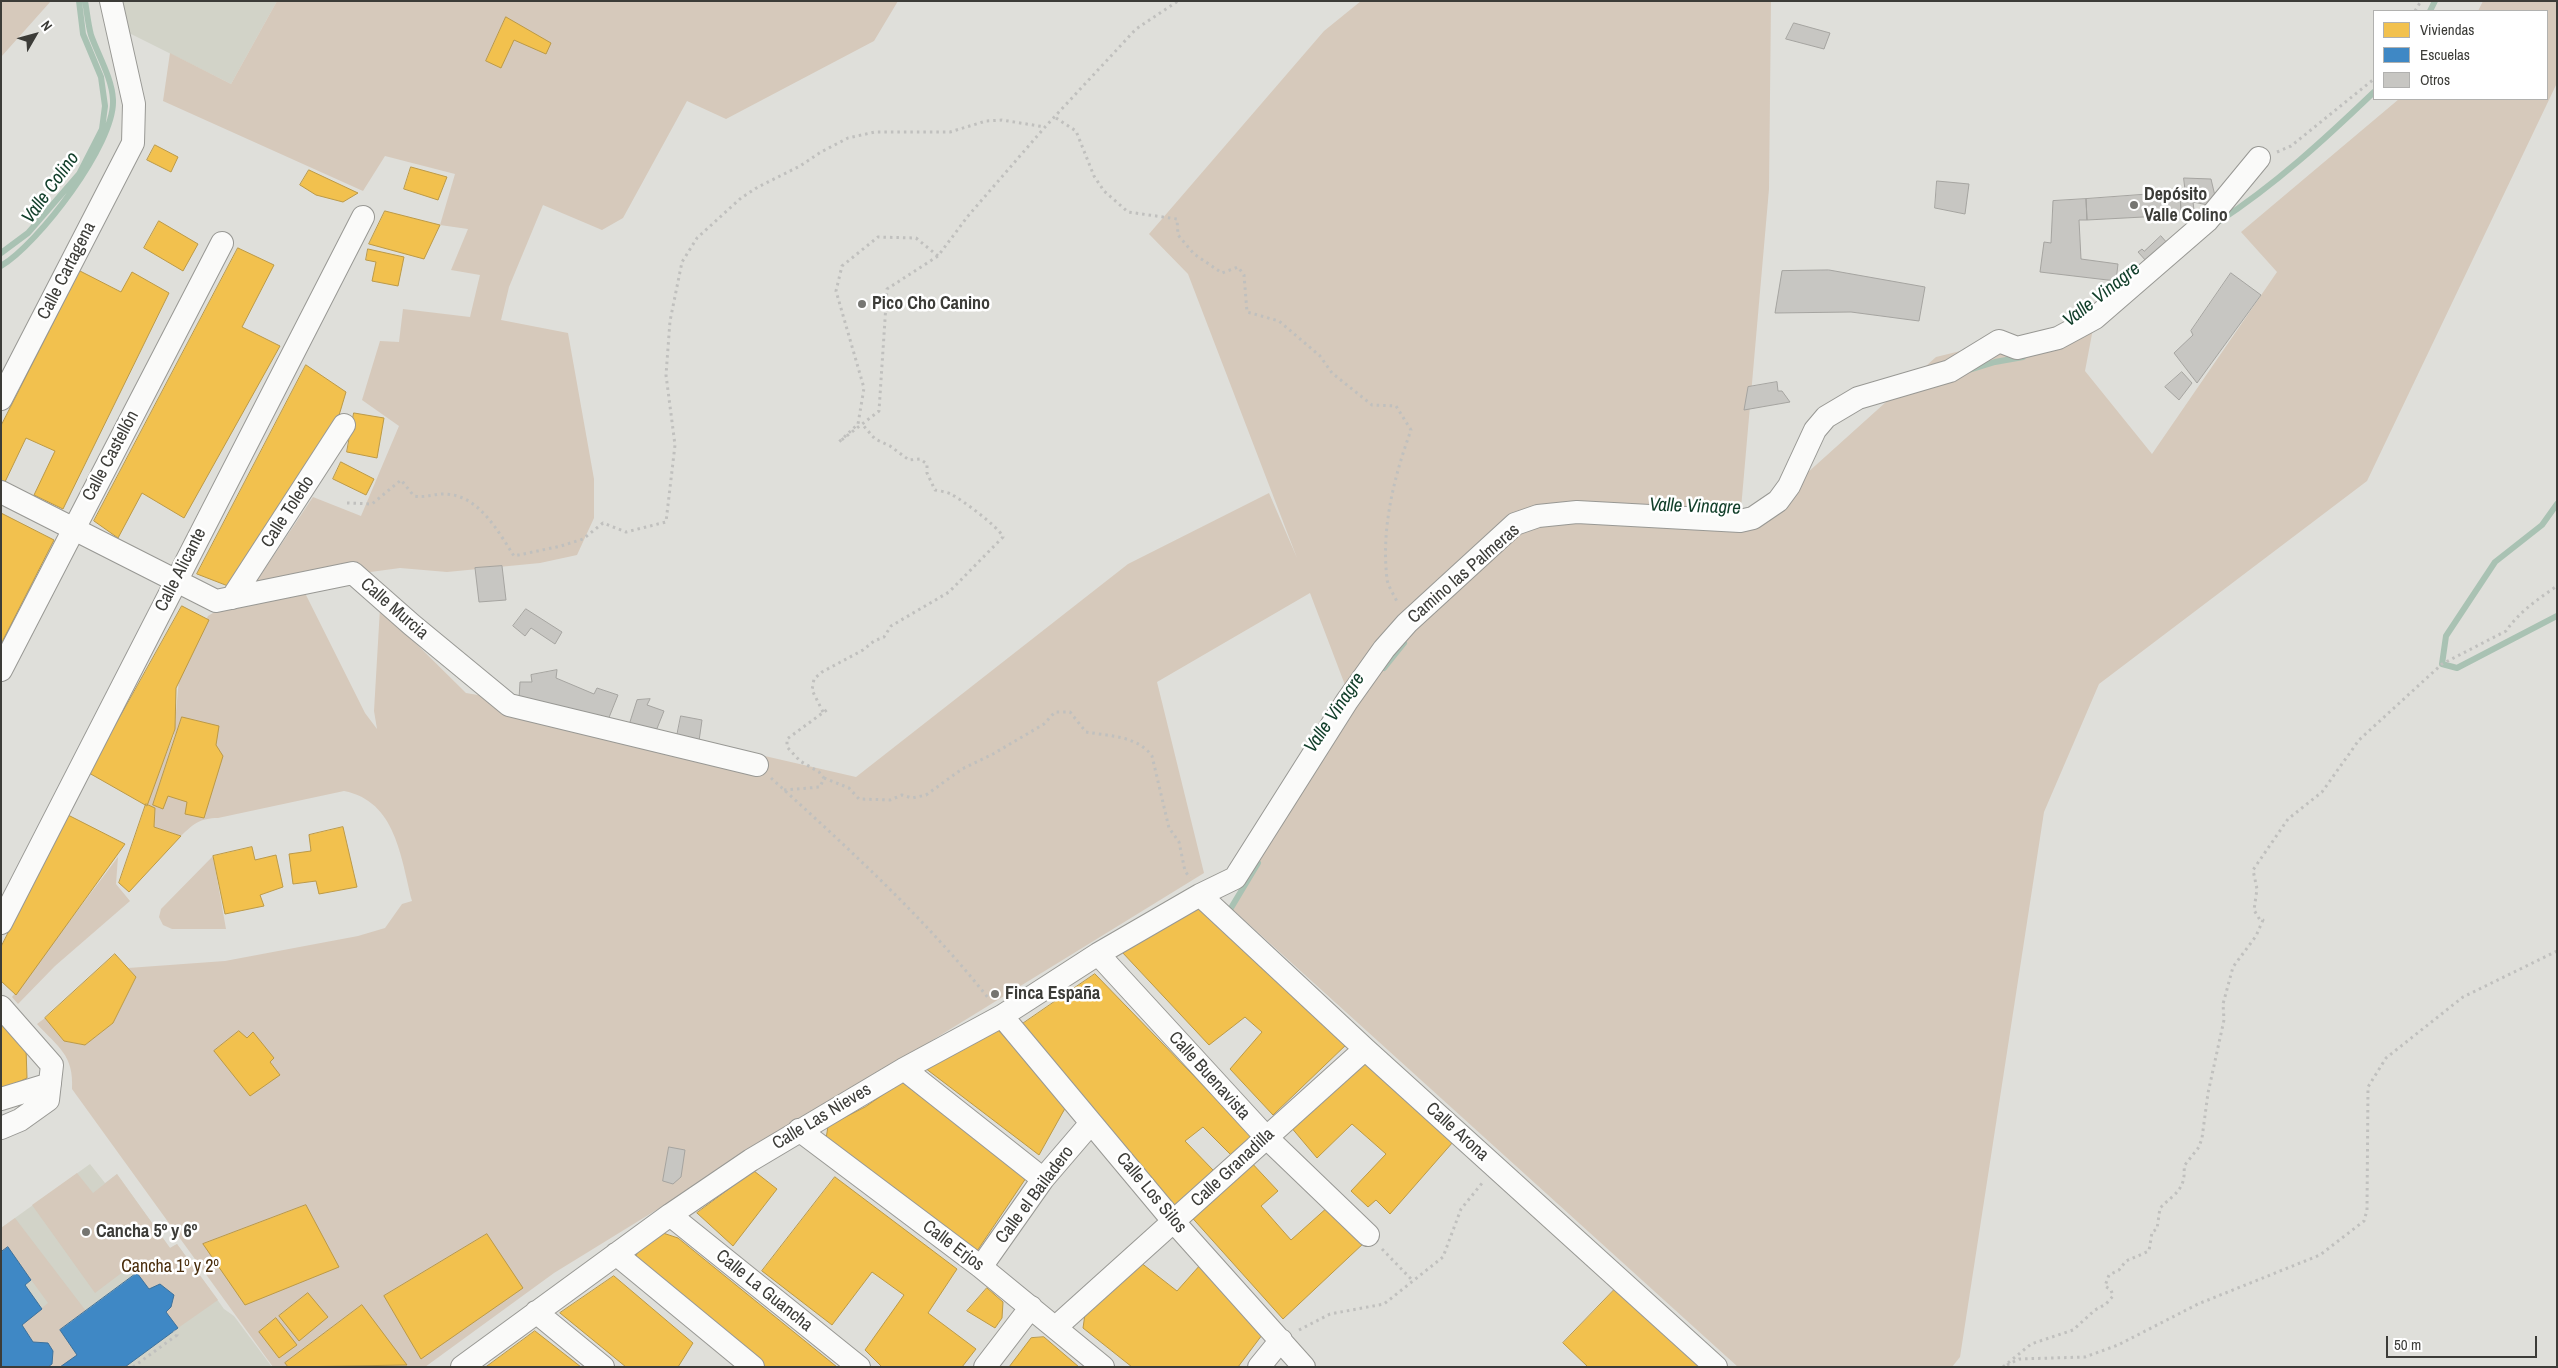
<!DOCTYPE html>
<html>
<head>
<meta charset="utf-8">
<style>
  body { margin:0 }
  #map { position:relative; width:2558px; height:1368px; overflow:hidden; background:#dfdfda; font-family:"Archivo Narrow",sans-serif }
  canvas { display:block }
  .frame { position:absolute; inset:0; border:2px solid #3c3c38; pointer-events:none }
  .legend { position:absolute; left:2373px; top:10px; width:175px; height:90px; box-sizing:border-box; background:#fff; border:1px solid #b1b1af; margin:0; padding:6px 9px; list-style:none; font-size:15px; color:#3c3c38 }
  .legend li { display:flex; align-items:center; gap:10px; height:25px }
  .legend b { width:25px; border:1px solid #b1b1af }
  .north { position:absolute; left:10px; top:10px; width:50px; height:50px; -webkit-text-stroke:4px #fff; paint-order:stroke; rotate:52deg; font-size:14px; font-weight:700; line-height:20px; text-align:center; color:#3c3c38 }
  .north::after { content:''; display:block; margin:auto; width:18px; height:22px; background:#3c3c38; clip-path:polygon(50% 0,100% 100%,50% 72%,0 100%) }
  .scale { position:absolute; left:2386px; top:1336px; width:151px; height:22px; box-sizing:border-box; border:2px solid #3c3c38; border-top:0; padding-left:6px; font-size:15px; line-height:18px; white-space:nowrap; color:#3c3c38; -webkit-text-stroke:4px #fff; paint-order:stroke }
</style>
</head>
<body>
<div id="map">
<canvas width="2558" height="1368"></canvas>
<div class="frame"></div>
<ul class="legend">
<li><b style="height:14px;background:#f2c14e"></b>Viviendas</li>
<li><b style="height:14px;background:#3f88c5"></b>Escuelas</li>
<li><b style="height:14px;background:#c7c6c2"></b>Otros</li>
</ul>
<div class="north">N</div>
<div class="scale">50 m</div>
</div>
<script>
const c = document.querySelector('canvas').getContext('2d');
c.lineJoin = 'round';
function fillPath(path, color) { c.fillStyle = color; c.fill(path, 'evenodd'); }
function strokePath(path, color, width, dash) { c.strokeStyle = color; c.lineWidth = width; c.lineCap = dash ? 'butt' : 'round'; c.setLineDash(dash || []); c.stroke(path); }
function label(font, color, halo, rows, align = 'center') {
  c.font = font + ' "Archivo Narrow",sans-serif'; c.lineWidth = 5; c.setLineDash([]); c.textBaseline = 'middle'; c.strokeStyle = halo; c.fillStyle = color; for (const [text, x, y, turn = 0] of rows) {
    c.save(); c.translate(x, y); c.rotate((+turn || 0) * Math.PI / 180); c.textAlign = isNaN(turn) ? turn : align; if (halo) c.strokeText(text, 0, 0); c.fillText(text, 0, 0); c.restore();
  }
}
fillPath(new Path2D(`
  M111,1h166l-46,83 -114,-57z
  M90,1164l15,19 12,-9 53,74 7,-4 47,65 10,7 38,51h-271v-139z`), '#d2d3c8');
fillPath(new Path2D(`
  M1,1h50l-50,56z
  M277,1h621l-24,40 -148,78 -39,-18 -64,117 -21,12 -59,-25 -34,82 -8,33 67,13 26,146v39l-17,37 -37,8 -93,9 -47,-4 -148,20 61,-91 48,19 38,-90 -37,-26 18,-59 19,1 4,-33 67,8 10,-42 -29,-5 17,-41 -28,-4 15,-51 -70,-18 -22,35 -200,-90 7,-48 61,31z
  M1361,1h410l-2,188 -29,331 26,-10 170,-153 159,-39 -10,53 67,83 125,-182 -36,-40 158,-133h148v-88h-69l5,-10h74v82l-190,398 -268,203 -55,128 -84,545 -8,10h-214l-507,-459 122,-202 -43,-113 -153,89 47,191 -650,400 -129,94h-152l-201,-278c2,-34 -14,-42 -35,-65l8,-6 19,23 21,4 28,-22 23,-46 -8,-9 97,-7 133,-25 27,-8 17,-24 10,-3c-11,-43 -16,-100 -68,-110l-126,27c-18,0 -25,6 -37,18l-27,-9 1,-19 -9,-4 28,-69 5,-56 29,-63 13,-8 83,-17 61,122 12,16 -3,-18 6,-103 86,85 90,15 300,69 272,-213 141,-71 28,65 -109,-284 -39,-40 175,-203z
  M213,856l13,73h-54l-9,-4 -4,-8 2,-8z
  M118,857l-2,27 14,17 -75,65 -37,38 -6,-7z
  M77,1173l16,20 24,-19 53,74 7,-4 41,56 -40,28 -12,-16 5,-5 3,-12 -14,-11 -11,5 -12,-16 9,-7 -6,-7 -45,34 -63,-88z
  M15,1218l71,93 -26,19 17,25 -17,12h-12l4,-4 1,-12 -5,-8 -15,-1 -11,-17 26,-22 -40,-55 -7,4v-24z`), '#d6c9bb');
const homes = new Path2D(`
  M506,17l45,26 -5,11 -32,-14 -13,28 -15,-7z
  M155,145l23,12 -7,15 -24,-12z
  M411,167l36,10 -9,23 -34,-11z
  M309,170l49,23 -15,9 -27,-7 -16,-10z
  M385,211l55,14 -16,34 -55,-15z
  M159,221l39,23 -15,27 -39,-23z
  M238,248l36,17 -32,62 38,19 -96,172 -42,-25 -24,45 -24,-17z
  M368,249l36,8 -6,29 -26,-5 4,-19 -10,-2z
  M80,271l41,21 11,-20 37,21 -106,216 -29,-14 21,-44 -29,-13 -22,46 -3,-2v-56z
  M306,365l40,27 -9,30 -109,164 -31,-12z
  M354,413l30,5 -7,40 -30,-6z
  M341,462l33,17 -8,16 -33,-16z
  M1,513l53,27 -53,104z
  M182,606l27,14 -33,68 -1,41 -28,77 -58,-33z
  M182,717l37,9 -3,19 7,11 -19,62 -19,-4 2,-12 -19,-6 -5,13 -10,-4z
  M146,804l9,4 -1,19 27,9 -52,56 -10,-9z
  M68,815l57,29 -109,151 -15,-14v-34z
  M343,827l14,60 -38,7 -3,-13 -23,3 -4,-30 22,-3 -2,-16z
  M252,847l3,13 21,-5 7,32 -23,8 4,11 -39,8 -12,-58z
  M1192,903l157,139 -76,73 -43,-46 32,-37 -17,-15 -36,28 -87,-93z
  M115,954l21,23 -23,46 -28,22 -21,-4 -19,-23z
  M1095,974l159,164 -23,17 -28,-28 -18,14 28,29 -41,44 -154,-187z
  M1,1023l25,25 1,30 -26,12z
  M996,1028l72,75 -29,52 -114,-87z
  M239,1031l8,7 6,-6 21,26 -4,4 10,13 -30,21 -36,-45z
  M1362,1059l91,83 -63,72 -14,-14 -8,7 -17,-16 35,-37 -34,-30 -35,34 -27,-32z
  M902,1082l124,96 -51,76 -149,-115 2,-13 37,-19z
  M1249,1160l29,31 -17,15 30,34 38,-34 36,36 -82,77 -96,-107z
  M754,1171l23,18 -44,57 -36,-33z
  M835,1177l122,92 -29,44 48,36 -14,18h-80l-17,-17 39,-55 -32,-23 -40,53 -70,-54z
  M306,1205l33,62 -94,38 -42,-61z
  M663,1233l15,5 159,129h-74l-128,-105 2,-9z
  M487,1234l36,54 -102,71 -37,-63z
  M1140,1262l37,29 24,-27 61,71 -24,32h-106l-49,-39 2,-14z
  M614,1276l79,67 -15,24h-52l-66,-54z
  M1617,1287l83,80h-112l-25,-24z
  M987,1288l16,14 -1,16 -7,10 -28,-17z
  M308,1293l20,24 -29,24 -20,-25z
  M362,1305l45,60 -119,2 -3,-4z
  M276,1318l21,27 -18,13 -20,-26z
  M535,1331l46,36h-95z
  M1044,1337l35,30h-70l22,-29z`);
fillPath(homes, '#f2c14e');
strokePath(homes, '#bb9947', 1);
const schools = new Path2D(`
  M8,1247l23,33 -6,5 17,24 -20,16 11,17 15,1 5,8 -1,13 -4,3h-47v-115z
  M137,1273l12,16 11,-5 14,11 -3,12 -5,5 12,16 -53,39h-65l17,-12 -17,-25z`);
fillPath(schools, '#3f88c5');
strokePath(schools, '#3e719b', 1);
strokePath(new Path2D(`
  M2430,11l5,-10
  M2218,222c57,-37 107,-83 156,-130
  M1,253l27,-20 51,-59 23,-45 3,-23 -4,-29 -18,-43 -4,-33
  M1,266c37,-22 114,-122 112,-166 -1,-22 -15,-45 -22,-65 -3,-11 -4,-23 -6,-34
  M1969,370l26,-8 28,-5
  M2557,504l-15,21 -47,37 -49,74 -4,28 15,4 100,-52
  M1384,668l20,-25
  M1231,908l27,-45`), '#a9c2b3', 6);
const building = new Path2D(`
  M1794,23l36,10 -6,16 -38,-10z
  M2184,178l27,1 4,17 -7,9 -15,-3 1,8 -13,1 -1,-19 5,1z
  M1937,181l32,3 -4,30 -30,-6z
  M2180,192l1,23 -94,5 -1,-21z
  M2086,199l1,21h-8l2,39 37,5 -2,17 -76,-9 4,-30 7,1 2,-42z
  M2161,236l7,8 -21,18 -9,-10 4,-3 2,2z
  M1829,270l96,17 -6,34 -68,-9 -76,1 7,-42z
  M2231,273l30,22 -64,88 -23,-30 19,-18 -2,-4z
  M2182,372l10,11 -13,17 -14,-13z
  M1777,382l1,9h4l8,11 -46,8 4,-23z
  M502,566l4,34 -27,2 -4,-34z
  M526,609l36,23 -7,12 -24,-16 -6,8 -12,-10z
  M557,670l-1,8 38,16 3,-6 21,7 -10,25 -89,-21 1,-17h12l-1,-7z
  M650,699l-3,6 17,6 -8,20 -27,-6 8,-25z
  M681,716l21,4 -3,21 -22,-5z
  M669,1147l16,3 -4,27 -8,7 -10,-3z`);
fillPath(building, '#c7c6c2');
strokePath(building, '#a5a4a0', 1);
const minor = new Path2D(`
  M1,399l132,-256 1,-39 -23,-103
  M1,492l215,109 137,-28 59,52 97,80 248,60
  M232,598l112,-173
  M1,670l221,-427
  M1200,895l165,154 351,318
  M1,923l362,-706
  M1098,954l168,183 102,98
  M1,1007l51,58 -4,35 -28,20 -19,8
  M1002,1016l172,206 130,145
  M904,1069l139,110
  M1,1099l49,-15
  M799,1130l182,137 122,100
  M670,1215l189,152
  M616,1254l137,113
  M981,1267l62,-88 48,-56
  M536,1312l67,55
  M1056,1327l309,-278
  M462,1367l208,-152 81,-55 153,-91 98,-53 96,-62 102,-59 35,-17 112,-177 37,-52 23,-26 108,-99 23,-8 39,-4 163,9 13,-3 25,-17 11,-15 26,-56 11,-13 32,-19 92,-27 49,-30 18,7 41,-10 37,-20 112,-97 52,-63
  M985,1367l46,-60
  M1259,1367l22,-27`);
strokePath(minor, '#989894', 24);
strokePath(new Path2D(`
  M2415,11l6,-10
  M1056,118l20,13 18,45 10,15 24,21 49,7 1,16 16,19 28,19 16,-6 6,8 3,37 32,9 41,35 12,17 40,32 24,1 15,24c-17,47 -30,98 -24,149 1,8 8,17 11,25
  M2277,152l14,-6 83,-67
  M938,256l-22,-18 -38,-1 -36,29 -6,25 28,97 -6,36 -19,18 40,-31 8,-122 51,-33 30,-40 77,-89 91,-98 42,-28
  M347,503l25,1 29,-24 13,16c11,2 19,-2 30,-2 34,0 54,37 70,62l47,-10 22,-7 20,-16 23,9 40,-10 9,-77 -9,-70 4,-54 12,-59 15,-24 44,-40 17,-11 42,-21 21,-14 27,-14 27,-6h75l36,-11 16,-1 43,7
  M823,712l-11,-22 2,-11 8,-7 41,-22 11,-9 10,-4 7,-11 58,-34 54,-55c-4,-10 -41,-37 -52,-43 -4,-2 -11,-3 -16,-4l-8,-17v-9l-7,-5 -11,1 -19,-14 -15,-7 -13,-15
  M771,778c76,69 154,140 218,221
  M824,778l25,10 10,11 31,1 12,-5 10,3 14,-3 36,-26 31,-15 51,-30 11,-12h15l16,20c23,4 52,4 66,24l17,72 10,14 6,29 5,7
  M784,790l36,-3 4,-9 -5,-6 -19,-11 -13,-14v-8l41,-30
  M1382,1249l31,32
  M1299,1330l31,-16 54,-10 59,-47 18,-48 22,-27
  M2007,1365l12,-6 66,-2 33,-12 80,-41 122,-49 44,-34 3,-11 1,-123 18,-29 77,-61 94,-46
  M133,1367l44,-32 -3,-4
  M2003,1367l28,-23 42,-14 22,-20 11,-6 7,-8 -2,-6 -6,-4 4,-11 10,-5 7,-9 23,-10 3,-19 5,-3 3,-21c15,-15 26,-18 24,-42l15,-19 3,-9 6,-45 16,-73 -1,-16 10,-37 23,-31 7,-16h-3l-6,-10 3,-21 -4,-19 35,-51 34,-27 37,-52 83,-76 64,-33c13,-19 32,-32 51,-45`), '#c0c0be', 3, [2.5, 4]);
strokePath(minor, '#fafaf9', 22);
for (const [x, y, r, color] of [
  [2134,205,5,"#757571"],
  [862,304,5,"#757571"],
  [995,994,5,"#757571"],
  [86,1232,5,"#757571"]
]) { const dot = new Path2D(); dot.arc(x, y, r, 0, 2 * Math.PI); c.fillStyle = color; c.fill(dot); strokePath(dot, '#fff', 2); }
label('bold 18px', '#3c3c38', '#fff', [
  ["Depósito",2144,195],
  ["Valle Colino",2144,216],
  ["Pico Cho Canino",872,304],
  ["Finca España",1005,994],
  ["Cancha 5º y 6º",96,1232]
], 'left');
label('18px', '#3c3c38', '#fff', [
  ["Calle Cartagena",67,271,-63],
  ["Calle Castellón",111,456,-62],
  ["Calle Toledo",288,512,-57],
  ["Calle Alicante",181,570,-63],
  ["Camino las Palmeras",1464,574,-41],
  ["Calle Murcia",394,609,41],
  ["Calle Buenavista",1209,1076,48],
  ["Calle Las Nieves",822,1117,-31],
  ["Calle Arona",1457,1132,42],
  ["Calle Granadilla",1233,1168,-43],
  ["Calle Los Silos",1151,1193,50],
  ["Calle el Bailadero",1035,1195,-53],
  ["Calle Erjos",953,1246,37],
  ["Calle La Guancha",764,1291,39]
]);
label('18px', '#492d0c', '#fff', [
  ["Cancha 1º y 2º",170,1267]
]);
label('italic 19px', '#103e29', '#fff', [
  ["Valle Colino",51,188,-54],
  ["Valle Vinagre",2102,295,-38],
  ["Valle Vinagre",1695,507,2],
  ["Valle Vinagre",1335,713,-56]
]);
</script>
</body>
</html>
